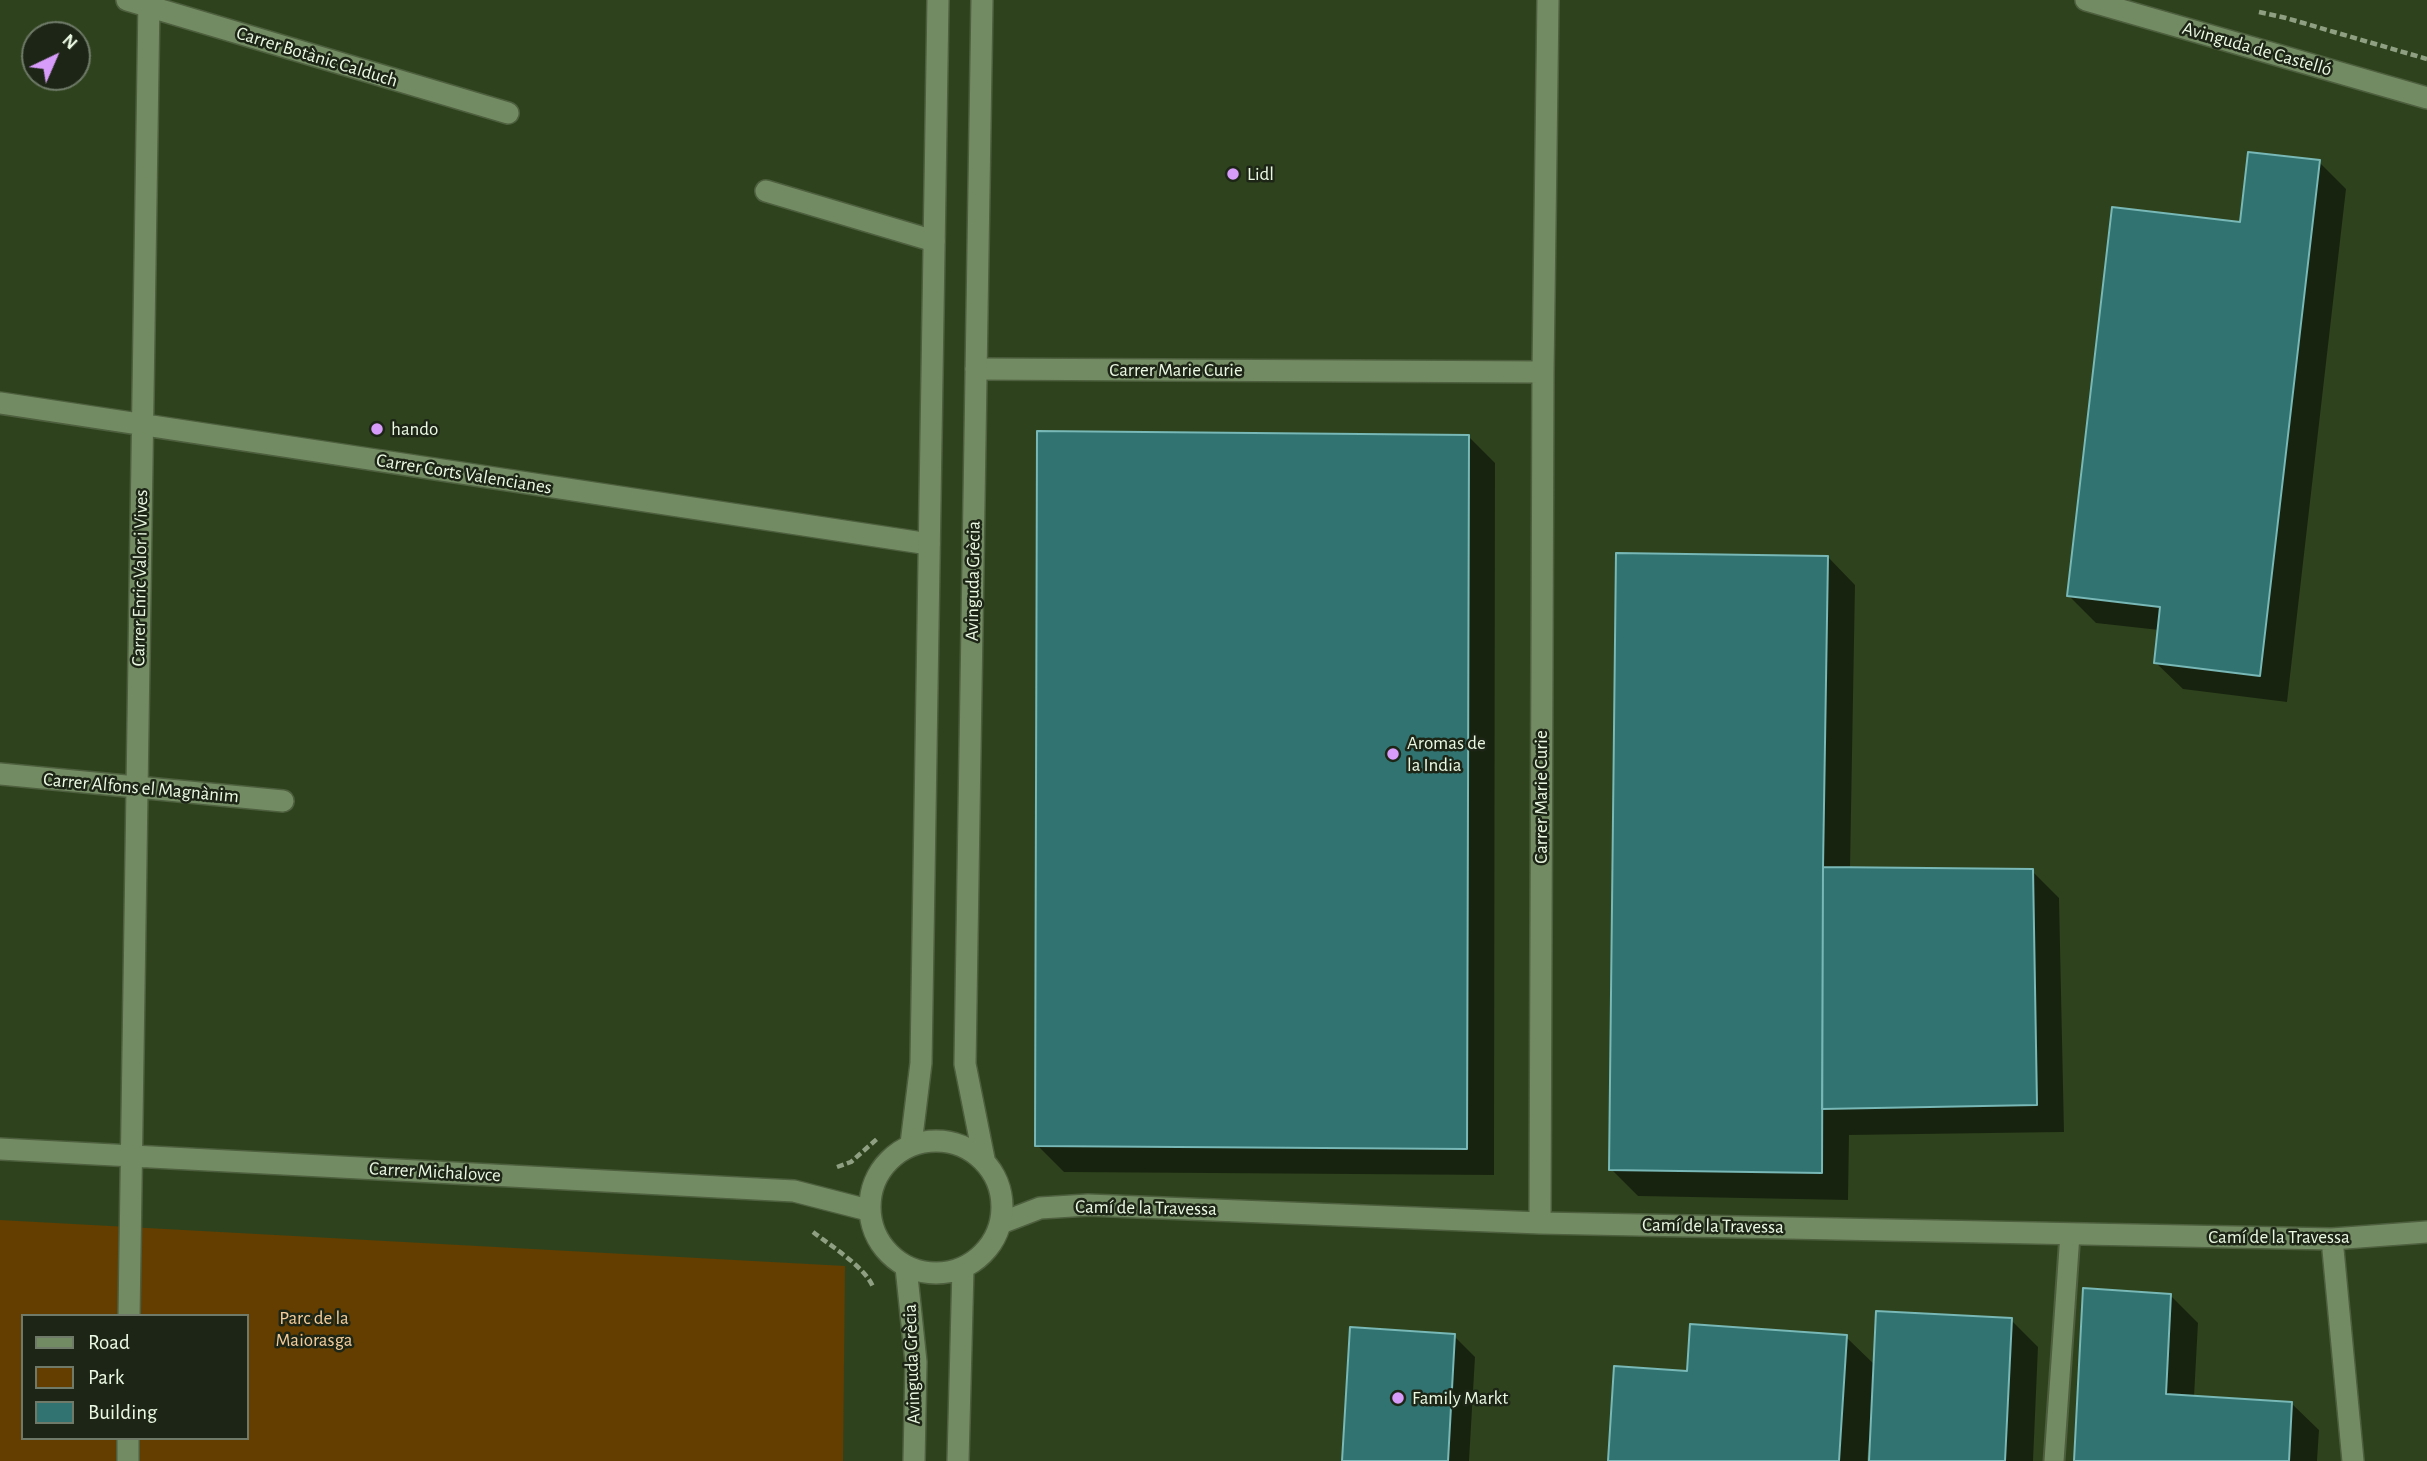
<!DOCTYPE html>
<html>
<head>
<meta charset="utf-8">
<style>
  body { margin:0 }
  #map { position:relative; width:2427px; height:1461px; overflow:hidden; background:#2e431d; font-family:"Alegreya Sans",sans-serif }
  canvas { display:block }
  .legend { position:absolute; left:21px; top:1314px; width:228px; height:126px; box-sizing:border-box; background:#1d2616; border:2px solid #6f7a68; margin:0; padding:9px 12px; list-style:none; font-size:21px; color:#ebf8e2 }
  .legend li { display:flex; align-items:center; gap:14px; height:35px }
  .legend b { width:35px; border:2px solid #6f7a68 }
  .north { position:absolute; left:21px; top:21px; width:70px; height:70px; box-sizing:border-box; background:#1d2616; border:2px solid #6f7a68; border-radius:50%; rotate:44deg; font-size:19px; font-weight:700; line-height:28px; text-align:center; color:#ebf8e2 }
  .north::after { content:''; display:block; margin:auto; width:24px; height:32px; background:#d79bf9; clip-path:polygon(50% 0,100% 100%,50% 72%,0 100%) }
</style>
</head>
<body>
<div id="map">
<canvas width="2427" height="1461"></canvas>
<ul class="legend">
<li><b style="height:9px;background:#738b63"></b>Road</li>
<li><b style="height:19px;background:#633e00"></b>Park</li>
<li><b style="height:19px;background:#317371"></b>Building</li>
</ul>
<div class="north">N</div>
</div>
<script>
const c = document.querySelector('canvas').getContext('2d');
c.lineJoin = 'round';
function fillPath(path, color) { c.fillStyle = color; c.fill(path, 'evenodd'); }
function strokePath(path, color, width, dash) { c.strokeStyle = color; c.lineWidth = width; c.lineCap = dash ? 'butt' : 'round'; c.setLineDash(dash || []); c.stroke(path); }
function label(font, color, halo, rows, align = 'center') {
  c.font = font + ' "Alegreya Sans",sans-serif'; c.lineWidth = 5; c.setLineDash([]); c.textBaseline = 'middle'; c.strokeStyle = halo; c.fillStyle = color; for (const [text, x, y, turn = 0] of rows) {
    c.save(); c.translate(x, y); c.rotate((+turn || 0) * Math.PI / 180); c.textAlign = isNaN(turn) ? turn : align; if (halo) c.strokeText(text, 0, 0); c.fillText(text, 0, 0); c.restore();
  }
}
fillPath(new Path2D(`
  M0,1220l845,46 -2,195h-843zM23,1316h224v122h-224z`), '#633e00');
fillPath(new Path2D(`
  M2319,162l27,27 -59,513 -104,-13 -28,-27 4,-32 -63,-7 -27,-27 173,-372z
  M1468,436l27,27 -1,712 -430,-3 -27,-27z
  M1828,557l27,28 -5,284 182,2 27,27 5,234 -215,3 -1,65 -210,-4 -27,-27z
  M2171,1296l27,27 -4,74 97,6 28,27 -2,31h-242z
  M2011,1320l27,27 -5,114h-162l1,-21h-3l-2,21h-257l78,-88 158,-36 30,29z
  M1454,1336l21,21 -6,104h-126z`), '#0007');
const building = new Path2D(`
  M2248,152l72,8 -60,516 -106,-13 6,-56 -93,-11 45,-389 128,15z
  M1037,431l432,4 -2,714 -432,-3z
  M1616,553l212,3 -5,311 -1,306 -213,-3z
  M1823,867l210,2 4,236 -215,4z
  M2083,1288l88,6 -5,100 126,8 -3,59h-215z
  M1876,1311l136,7 -7,143h-136z
  M1690,1324l157,11 -8,126h-231l6,-95 73,5z
  M1350,1327l105,7 -7,127h-106z`);
fillPath(building, '#317371');
strokePath(building, '#78b8b6', 2);
const lane = new Path2D(`
  M2054,1461l16,-227`);
const street = new Path2D(`
  M127,0l381,113
  M766,191l168,50
  M976,369l567,3
  M0,403l929,141
  M0,774l283,27
  M0,1149l794,42 74,19
  M1001,1223l39,-15 48,-3 452,18 792,16 95,-7
  M1540,1223l3,-851 5,-372
  M2332,1239l21,222
  M129,1316l20,-1316
  M128,1461v-23`);
const secondary = new Path2D(`
  M982,0l-17,1064 19,95
  M2086,0l341,98
  M870 1207a66 66 0 1 1 132 0a66 66 0 1 1-132 0Z
  M911,1144l10,-81 17,-1063
  M906,1267l10,95 -2,99
  M958,1461l5,-193`);
strokePath(lane, '#4d5f3e', 23);
strokePath(street, '#4d5f3e', 24);
strokePath(secondary, '#4d5f3e', 24);
strokePath(new Path2D(`
  M2259,12l27,6 141,41
  M837,1167l14,-5 27,-24
  M813,1232c18,14 52,35 60,55`), '#8fa082', 4.5, [7, 3.5]);
strokePath(lane, '#738b63', 19);
strokePath(street, '#738b63', 21);
strokePath(secondary, '#738b63', 21);
for (const [x, y, r, color] of [
  [1233,174,7,"#d79bf9"],
  [377,429,7,"#d79bf9"],
  [1393,754,7,"#d79bf9"],
  [1398,1398,7,"#d79bf9"]
]) { const dot = new Path2D(); dot.arc(x, y, r, 0, 2 * Math.PI); c.fillStyle = color; c.fill(dot); strokePath(dot, '#1d2616', 2.5); }
label('19px', '#ebf8e2', '#1d2616', [
  ["Avinguda de Castelló",2257,49,16],
  ["Carrer Botànic Calduch",317,57,17],
  ["Carrer Marie Curie",1176,370],
  ["Carrer Corts Valencianes",464,474,9],
  ["Carrer Enric Valor i Vives",140,578,-89],
  ["Avinguda Grècia",973,581,-89],
  ["Carrer Alfons el Magnànim",141,788,5],
  ["Carrer Marie Curie",1541,797,-90],
  ["Carrer Michalovce",435,1172,3],
  ["Camí de la Travessa",1146,1208,1],
  ["Camí de la Travessa",1713,1226,1],
  ["Camí de la Travessa",2279,1237],
  ["Avinguda Grècia",912,1364,-92]
]);
label('19px', '#ebf8e2', '#1d2616', [
  ["Lidl",1247,174],
  ["hando",391,429],
  ["Aromas de",1407,743],
  ["la India",1407,765],
  ["Family Markt",1412,1398]
], 'left');
label('19px', '#f4cc9b', '#1d2616', [
  ["Parc de la",314,1318],
  ["Maiorasga",314,1340]
]);
</script>
</body>
</html>
